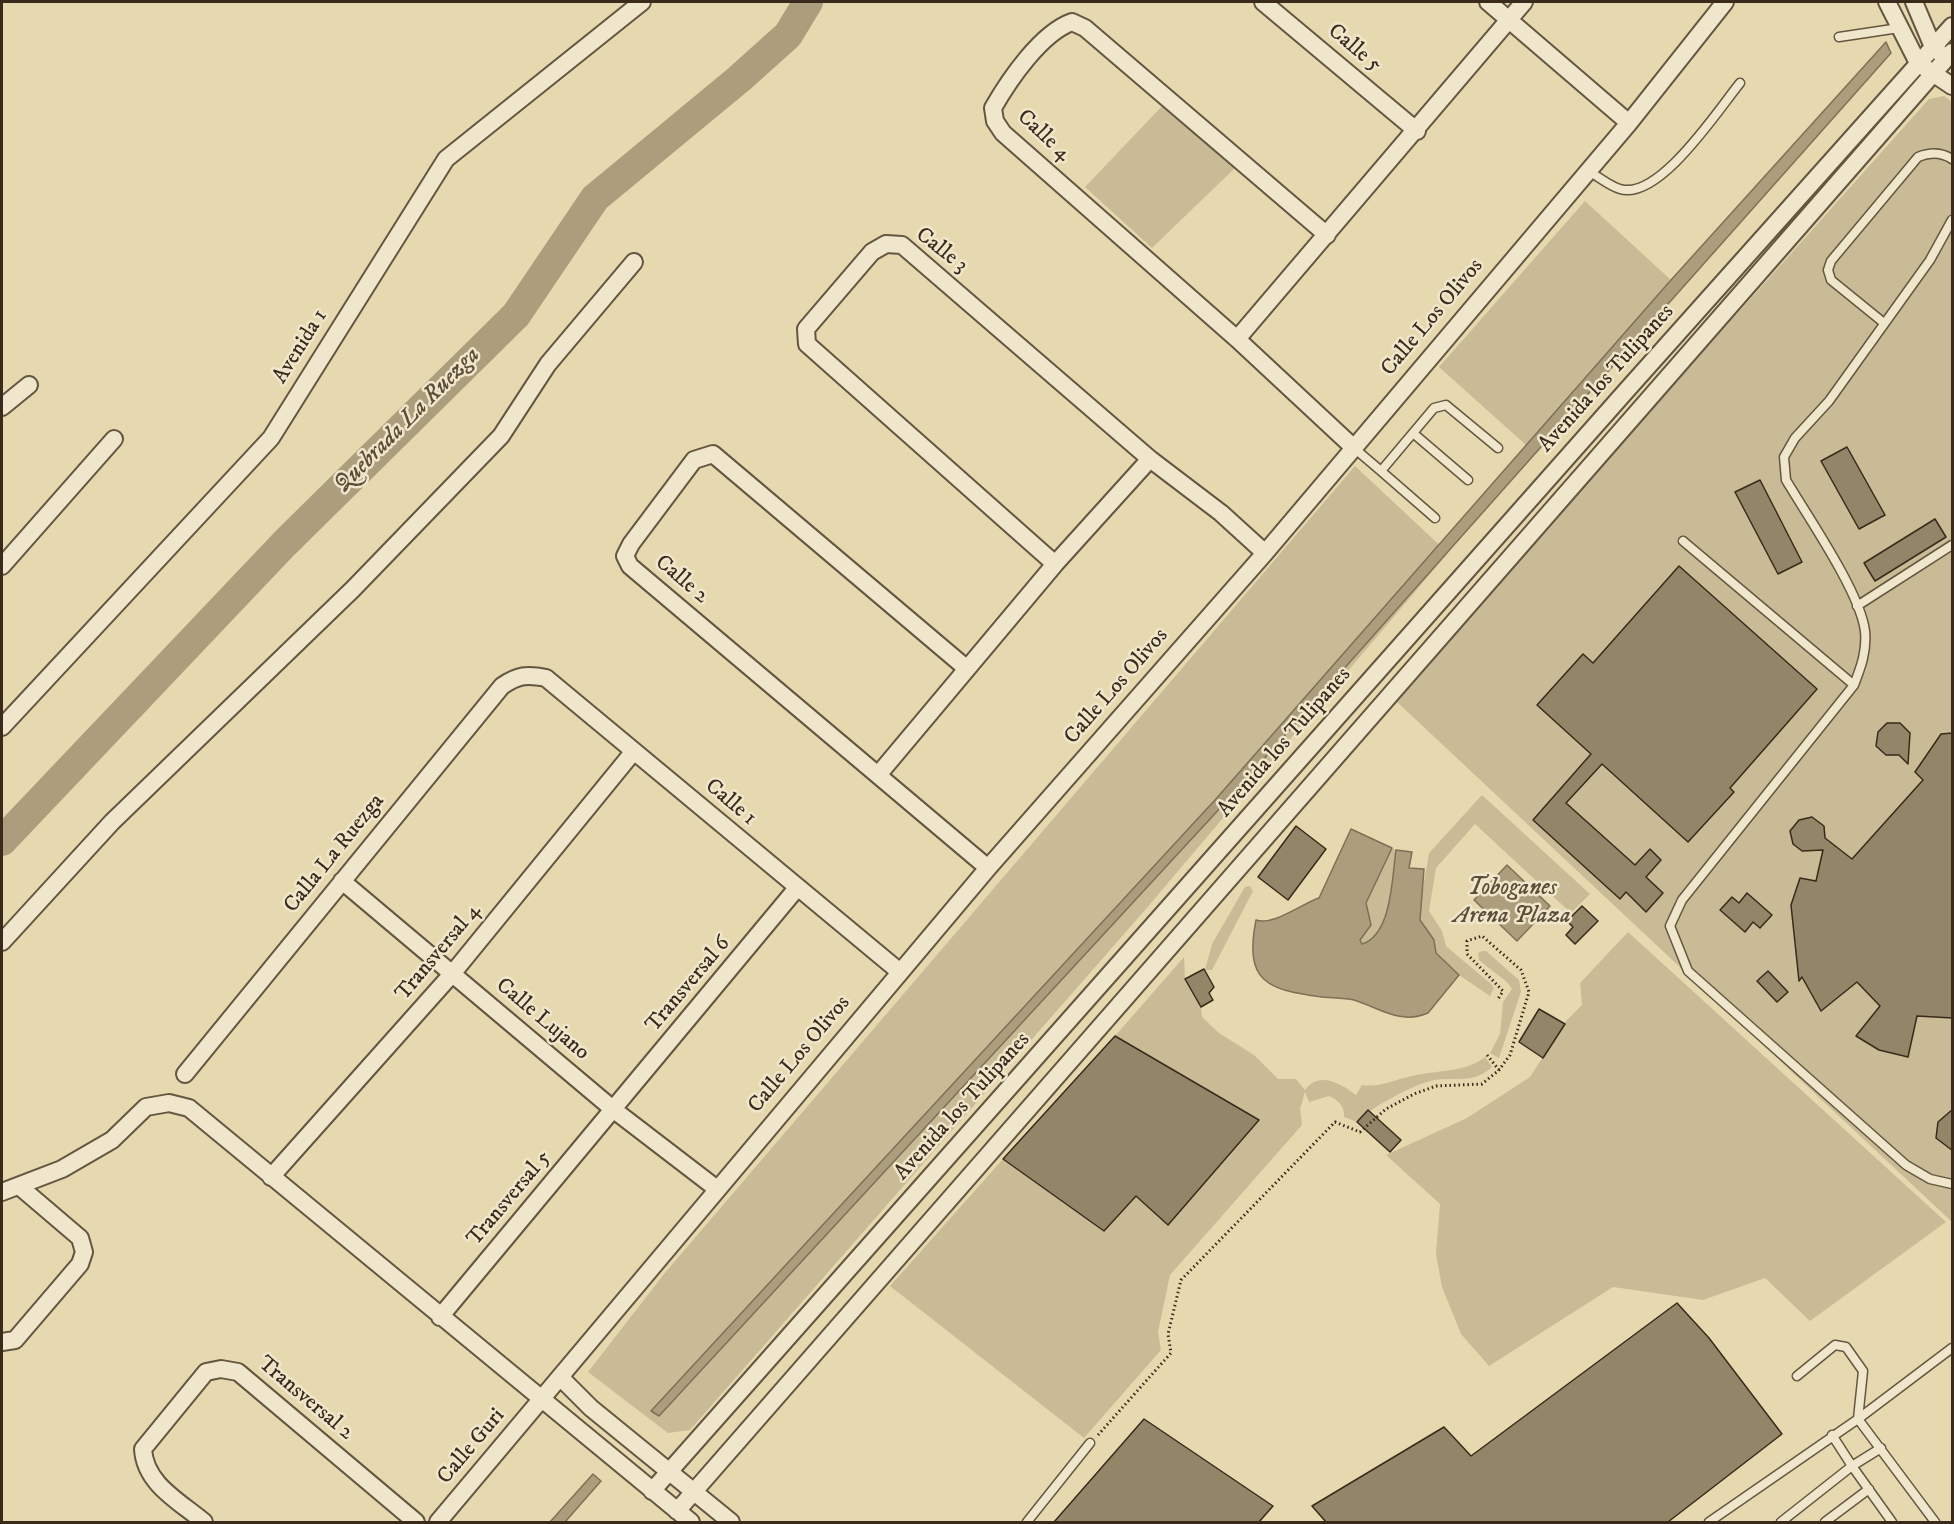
<!DOCTYPE html>
<html>
<head>
<meta charset="utf-8">
<style>
  body { margin:0 }
  #map { position:relative; width:1954px; height:1524px; overflow:hidden; background:#e7d9af; font-family:"IM FELL DW Pica",serif }
  canvas { display:block }
  .frame { position:absolute; inset:0; border:3px solid #392a1b; pointer-events:none }
</style>
</head>
<body>
<div id="map">
<canvas width="1954" height="1524"></canvas>
<div class="frame"></div>
</div>
<script>
const c = document.querySelector('canvas').getContext('2d');
c.lineJoin = 'round';
function fillPath(path, color) { c.fillStyle = color; c.fill(path, 'evenodd'); }
function strokePath(path, color, width, dash) { c.strokeStyle = color; c.lineWidth = width; c.lineCap = dash ? 'butt' : 'round'; c.setLineDash(dash || []); c.stroke(path); }
function label(font, color, halo, rows, align = 'center') {
  c.font = font + ' "IM FELL DW Pica",serif'; c.lineWidth = 5; c.setLineDash([]); c.textBaseline = 'middle'; c.strokeStyle = halo; c.fillStyle = color; for (const [text, x, y, turn = 0] of rows) {
    c.save(); c.translate(x, y); c.rotate((+turn || 0) * Math.PI / 180); c.textAlign = isNaN(turn) ? turn : align; if (halo) c.strokeText(text, 0, 0); c.fillText(text, 0, 0); c.restore();
  }
}
fillPath(new Path2D(`
  M1944,96l8,6v1120l-555,-520 163,-190 369,-413z
  M1166,102l70,65 -84,81 -67,-61z
  M1585,201l86,79 -135,174 -97,-87z
  M1355,466l93,87 -303,357 -455,520 -22,3 -80,-61 76,-98z
  M1482,795l108,99 -19,19 -96,-89 -39,44 -7,43 13,20 4,15 45,38 3,4 -4,8 -31,-21 -23,-22 -2,-13 -11,-13 -4,-15 10,-59z
  M1392,848l4,2c-4,28 -1,84 -34,94l-2,-4c15,-23 8,-12 6,-37z
  M1250,886l3,5 -41,79h-7l7,-26 33,-57z
  M1628,932l318,290 -136,99 -45,-43 -62,22 -90,-13 -124,79 -28,-32 -19,-47 -6,-33 4,-50 -54,-49 81,-37 63,-41 36,-56 16,-16 -2,-22z
  M1482,951h4l33,29 2,12 -22,66 -9,-5 10,-19 3,-32 9,-13 -4,-6 -29,-23 -1,-7z
  M1184,957l1,22 16,28 1,10 17,16 35,22 24,24h18l9,11c14,-20 37,-6 51,5l6,-10c17,3 34,-6 50,-9 23,-6 53,-3 73,-19l7,10c-18,17 -36,10 -58,13 -20,4 -64,28 -77,42l-13,-5c0,-12 -5,-16 -15,-21l-20,6 -4,-10 -5,17 2,16 -132,150 -12,57 3,18 -77,88 -194,-152 113,-127 101,72 32,-35 31,28 91,-104 -143,-84z`), '#c9bb96');
const water = new Path2D(`
  M1886,42l5,11 -669,753 -563,610 -8,-5 564,-611 456,-520z
  M1351,829l41,19 -26,55 5,22 -11,15 2,4c30,-9 30,-67 34,-94l16,2 -3,16 15,1 -4,51 14,20 2,13 23,22 -31,38c-28,12 -48,-5 -74,-13 -10,-2 -22,-2 -32,-3 -56,-7 -78,-16 -66,-77 18,6 45,-16 63,-22z
  M1507,865l43,41 -33,35 -43,-41z
  M593,1474l8,7 -36,41h-15z`);
fillPath(water, '#ac9e7d');
strokePath(water, '#7e7056', 1.5);
strokePath(new Path2D(`
  M2,841l282,-297 232,-229 79,-117 144,-119 49,-44 20,-33`), '#ac9e7d', 30);
const building = new Path2D(`
  M1847,447l38,68 -26,14 -38,-68z
  M1760,480l42,82 -24,12 -43,-82z
  M1935,519l11,18 -71,44 -11,-18z
  M1679,566l138,123 -87,99 4,4 -46,50 -86,-78 -36,39 69,62 15,-16 11,11 -15,17 17,16 -17,19 -20,-20 -6,7 -87,-79 58,-66 -54,-49 46,-51 10,9z
  M1887,723h13l10,10 -2,31 -9,-9h-13l-10,-9 2,-14z
  M1953,733v285l-36,-2 -9,41 -29,-7 -23,-14 24,-30 -23,-24 -36,29 -19,-34 -3,4 -8,-76 9,-27 16,3 7,-31 -21,1 -9,-7 -3,-13 9,-11 13,-3 12,9 1,12 27,21 71,-79 -8,-8 26,-38z
  M1296,826l30,23 -38,51 -30,-23z
  M1747,893l25,22 -12,13 -7,-6 -8,10 -25,-22 12,-13 7,6z
  M1582,906l16,15 -23,23 -9,-9 7,-8 -6,-6z
  M1204,969l10,18 -5,6 4,7 -12,7 -16,-28z
  M1768,971l20,21 -11,10 -20,-21z
  M1539,1009l26,15 -22,34 -24,-16z
  M1115,1036l144,84 -91,105 -32,-29 -32,35 -101,-72z
  M1953,1109v42l-17,-13 2,-16z
  M1368,1110l33,30 -11,12 -33,-30z
  M1677,1303l32,35 73,96 -114,88h-342l-14,-16 132,-79 27,29z
  M1144,1419l129,87 -14,16h-205z`);
fillPath(building, '#938568');
strokePath(building, '#392a1b', 1.5);
const lane = new Path2D(`
  M1839,37l60,-9
  M1588,171c10,5 21,15 32,18 39,12 98,-79 120,-106
  M1952,220l-22,40 -101,141 -34,37 -11,19 2,23c22,37 74,112 79,151 2,20 -4,36 -11,54l-172,215 -12,26 18,45 218,194 24,14 22,5
  M1884,323l-53,-43 -3,-10 3,-9 87,-104c12,-5 23,-5 34,2
  M1413,433l55,47
  M1354,448l27,23
  M1435,518l-54,-47 53,-63 12,-3 52,43
  M1683,541l171,144
  M1857,606l95,-61
  M1797,1376l38,-31 11,2 17,24 -5,48
  M1858,1419l94,-71
  M1881,1448l-29,18 40,56
  M1027,1522l63,-79
  M1709,1522l149,-103 77,103
  M1781,1522l71,-56 -20,-31
  M1825,1522l44,-33`);
const street = new Path2D(`
  M1263,2l154,129
  M1488,2l141,121
  M1887,2l31,61 34,23
  M1914,2l19,45 7,6
  M1327,235l-242,-207 -13,-6c-31,11 -63,58 -79,86l2,13 8,12 234,206 116,108
  M1237,339l287,-337
  M2,407l27,-22
  M1055,564l-248,-220 -1,-15 66,-77 14,-8 16,1 248,214 71,54 44,40
  M2,566l112,-127
  M966,668l-253,-214 -19,6 -63,84 -6,12 5,10 358,302
  M2,727l269,-289 175,-279 196,-157
  M878,775l177,-211 95,-105
  M342,881l272,229 103,79
  M2,942l110,-120 241,-233 148,-153 47,-72 86,-102
  M185,1074l317,-388c16,-11 25,-12 44,-8l354,294
  M271,1177l181,-203 182,-223
  M2,1192l60,-23 50,-29 34,-33 23,-4 20,5 502,414
  M440,1317l357,-429
  M2,1342l13,-2 65,-76 4,-12 -4,-14 -61,-52
  M560,1377l31,31 140,114
  M652,1491l974,-1100 326,-365
  M677,1511l1275,-1459
  M204,1522c-25,-21 -59,-38 -61,-73l63,-77 15,-3 17,3 178,150
  M438,1522l550,-654 277,-315 364,-430 96,-121`);
strokePath(lane, '#645640', 11);
strokePath(street, '#645640', 20);
strokePath(new Path2D(`
  M1487,1055l12,15
  M1098,1435l73,-82 -3,-19 13,-54 154,-158 25,10 26,-23 28,-15 22,-8 46,-2 17,-14 11,-15 19,-63 -8,-22 -39,-34 -15,5v13l36,37 -5,8`), '#392a1b', 3, [1.5, 3]);
strokePath(lane, '#efe6cb', 8);
strokePath(street, '#efe6cb', 16);
label('22px', '#392a1b', '#efe6cb', [
  ["Calle 5",1354,49,40],
  ["Calle 4",1043,136,43],
  ["Calle 3",941,251,38],
  ["Calle Los Olivos",1433,318,-50],
  ["Avenida 1",301,347,-58],
  ["Avenida los Tulipanes",1607,379,-48],
  ["Calle 2",681,580,40],
  ["Calle Los Olivos",1117,687,-49],
  ["Avenida los Tulipanes",1285,743,-49],
  ["Calle 1",730,803,40],
  ["Calla La Ruezga",335,854,-51],
  ["Transversal 4",439,953,-50],
  ["Transversal 6",689,985,-50],
  ["Calle Lujano",542,1020,40],
  ["Calle Los Olivos",800,1055,-50],
  ["Avenida los Tulipanes",963,1107,-48],
  ["Transversal 5",510,1199,-50],
  ["Transversal 2",305,1399,40],
  ["Calle Guri",472,1447,-50]
]);
label('italic 24px', '#5c4d38', '#efe6cb', [
  ["Quebrada La Ruezga",408,421,-45],
  ["Toboganes",1512,889],
  ["Arena Plaza",1512,917]
]);
</script>
</body>
</html>
